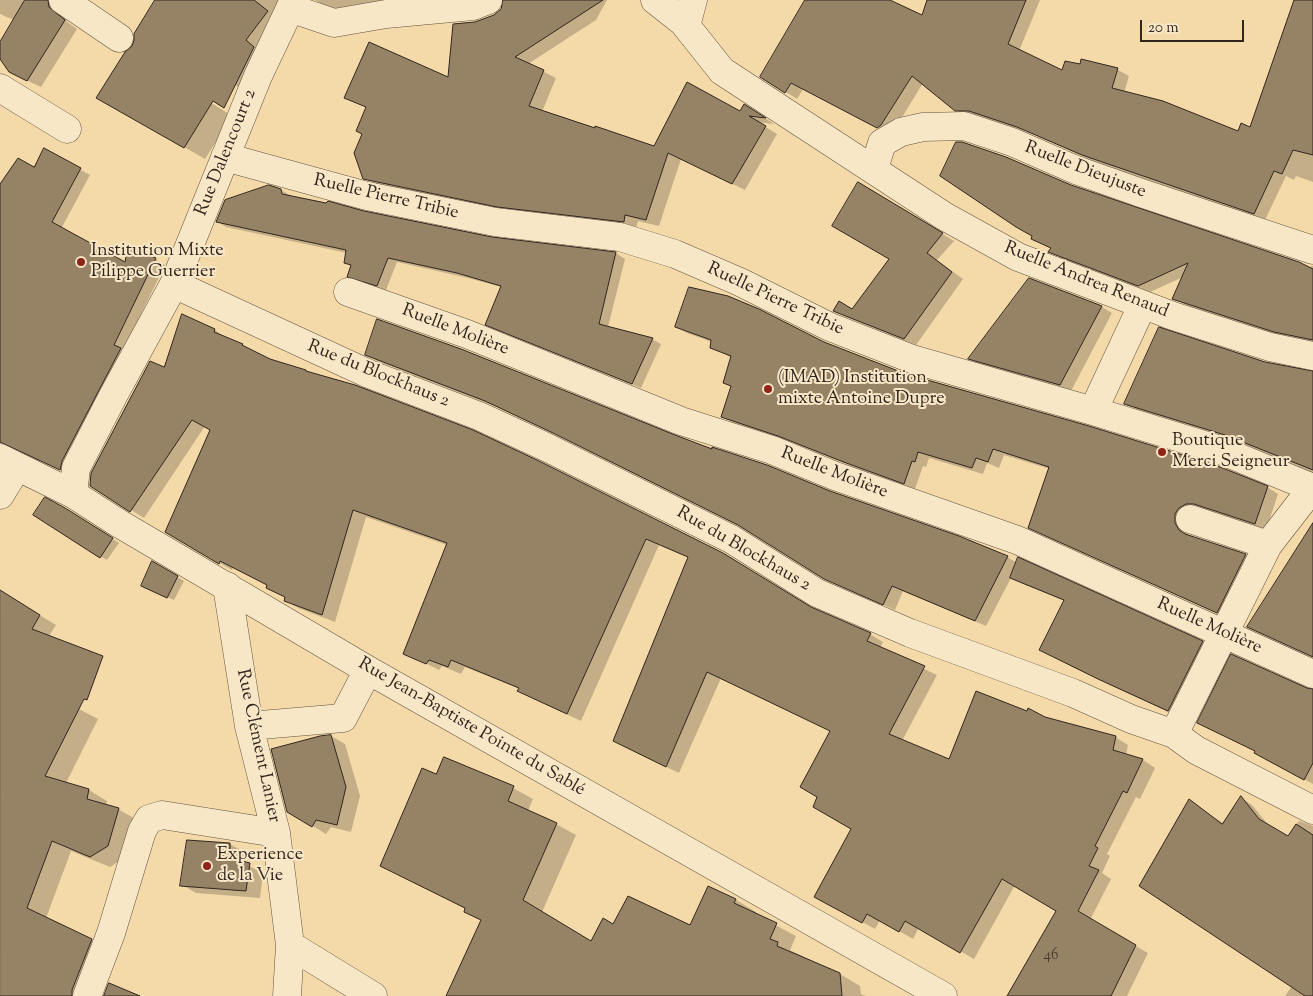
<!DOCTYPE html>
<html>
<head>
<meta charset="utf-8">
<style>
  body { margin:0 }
  #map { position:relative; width:1313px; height:996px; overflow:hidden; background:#f4daa9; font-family:"Sorts Mill Goudy",serif }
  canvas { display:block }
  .scale { position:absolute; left:1140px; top:20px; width:104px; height:22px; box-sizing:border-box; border:2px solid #31251e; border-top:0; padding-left:6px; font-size:15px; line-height:18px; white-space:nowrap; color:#31251e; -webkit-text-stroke:4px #f8e7c7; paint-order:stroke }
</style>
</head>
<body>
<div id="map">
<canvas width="1313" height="996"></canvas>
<div class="scale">20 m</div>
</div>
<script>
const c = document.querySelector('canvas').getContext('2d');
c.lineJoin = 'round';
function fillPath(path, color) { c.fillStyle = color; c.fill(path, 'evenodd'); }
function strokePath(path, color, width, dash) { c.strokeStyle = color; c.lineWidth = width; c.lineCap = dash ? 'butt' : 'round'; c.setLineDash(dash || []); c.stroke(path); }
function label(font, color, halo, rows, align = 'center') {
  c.font = font + ' "Sorts Mill Goudy",serif'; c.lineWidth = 4; c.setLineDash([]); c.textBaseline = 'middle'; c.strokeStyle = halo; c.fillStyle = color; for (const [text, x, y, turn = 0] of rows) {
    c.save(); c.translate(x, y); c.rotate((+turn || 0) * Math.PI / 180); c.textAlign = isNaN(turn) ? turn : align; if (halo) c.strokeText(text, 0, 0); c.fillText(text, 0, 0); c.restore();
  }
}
fillPath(new Path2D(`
  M0,0h41l21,12 5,10 10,7 -36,58 -17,-8 -24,-35 14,-24 -14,-6z
  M156,0h137l-46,92 -12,-7z
  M315,0h137l-103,13 -26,-8z
  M505,0h102l-11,20 -68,44 28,14 -14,34 113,36 85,-35h17l17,11 -17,-2 20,12 -32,56 -64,-31 -22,67 -21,-5 -2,7 -125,-15 -134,-28 -13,-7 -1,-44 4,-26 -21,-11 103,-18 30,-57 15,-6 7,-5z
  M807,0h80l36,17 6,-17h111l-21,51 44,21 18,-6 1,-6 36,10 11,6 -5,17 114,40 13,-4 44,-129h18v182l-17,-6 -2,4 -8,-4 -21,44 -170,-58 -65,-29 -48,-16h-14l-12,-7 -33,-27 -30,49 -4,2 -86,-45 -6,10 -35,-22z
  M149,63l83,53 -27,43 -107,-62z
  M44,150l46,25 -29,54 65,34 29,-4 10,6 -42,86 -53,124 -56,-27 -14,-27v-234l34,-18z
  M1070,186l240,83 1,-3h2v77l-26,-5 -102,-33 -11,-7 9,-21 -33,15 -89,-34 -11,-7 2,-2 -20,-10z
  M281,190l9,5v2l202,42 124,14 9,6 -17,68 44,12 9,5 -20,44 -145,-59 5,-42 -33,-9 -71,-16 -11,28 -28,-9 -9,-5 3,-10 -7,-3 2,-10 -121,-26 -9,-6z
  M870,190l84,51 -17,19 26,19 -47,66 -70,-28 -11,-6 18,-1 38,-52z
  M1029,279l73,28 10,6 -41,78 -90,-26 -11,-6z
  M183,316l32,14 12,9 28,13 558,258 57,24 13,8 -3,6 57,27 -35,66 48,19 95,-41 70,18 13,8 -2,10 17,5 12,8 -15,31 -4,-2 -29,57 3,2 -8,17 9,6 -21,41 58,33 -21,43h-119l50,-86 -43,-25 -41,74 -55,-32 -6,12 -33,-19 -5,9 -59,-33 36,-68 -34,-31 14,-66 -111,-53 -42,95 -52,-25 62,-190 -30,-13 -78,176 -49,-23 -13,-7 1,-2 -55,-22 -4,7 -19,-8 -3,4 -34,-17 42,-108 -81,-28 -31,105 -37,-14 -13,-8 1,-2 -19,-10 1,-3 -35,-18 -1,3 -66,-38 46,-102 -7,-4 -61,92 -53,-33 73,-116z
  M676,327l148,16 82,32 361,112 11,7 -12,36 -59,-20 -9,-1 -13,21 4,6 56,19 11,6 -28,57 -187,-84 9,-65 -46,-14 -5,13 -12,-5 -4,11 -54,-16 -3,9 -3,-1 -8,23 -62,-22 -63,-26 -56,-18 -11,-6 9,-30 -8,-5 8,-24 -21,-11 1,-5 -25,-9z
  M366,354l309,83 332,120 10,6 185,79 13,8 -34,68 -69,-32 -58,-29 11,-56 -40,-16 -14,-7 -25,48 -83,-35 -8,19 -58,-25 -91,-56 -181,-90 -68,-32 -120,-46z
  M1265,363l48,9v100l-74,-30 -102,-32 -11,-6z
  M72,513l47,30 -12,17 -7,-4z
  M153,563l31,18 -10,19 -25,-11z
  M0,591l56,34 -14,22 -42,-24z
  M0,673l79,36 19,10 -32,64 23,7 18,11 -1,5 12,3 19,11 -10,36 -17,11 -39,-16 -25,67 46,22 18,11 -17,45h-86l-7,-15z
  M1307,690h6v94l-46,-24z
  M331,736l14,8 15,52 -9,36 -20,-5 -5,7 -38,-23z
  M437,776l76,12 20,11 -5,12 28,13 20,11 -34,77 50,31 22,-17 76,1 18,-39 28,12 20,12 -1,2 41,22 -6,14 50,24 20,12 1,8 5,2h-416l32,-75 -16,-10v-2l-84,-43z
  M1241,798l11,7 18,22 19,11 10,-17 14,5v170h-28l7,-10 -102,-185 34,23z
  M188,842l42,2 14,8 -1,11 20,10 -3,25 -64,-5 -14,-8z`), '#0003');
const building = new Path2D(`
  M25,0h23l1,7 16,13 -38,61 -18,-9 -9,-13v-17z
  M155,0h99l14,11 -22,29 8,7 -30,61 -11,-7 -29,47 -88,-50 29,-46 7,-6 2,-6v-6z
  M503,0h100l-88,57 29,13 -15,36 66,22v-2l59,20 33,-64 53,29 4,-7 22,14 -17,-2 17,10 -34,58 -64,-31 -22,67 -21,-5 -1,7 -127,-15 -134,-28 -9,-26 8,-19 -6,-3 10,-24 -22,-9 25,-56 79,35 5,-53 22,-2 19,-7 7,-6z
  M805,0h85l32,15 5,-15h99l-18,44 54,26 3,-9 15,3 1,-5 37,9 -6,20 51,13 75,30 3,-8 9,4 44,-127h19v155l-20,-5 -11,24 -8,-3 -20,43 -172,-59 -65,-28 -48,-16h-14l-43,-35 -31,49 -4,3 -86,-45 -6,10 -25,-16z
  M956,142h6l44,15 65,28 228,77 14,7v71l-39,-8 -102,-33 16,-36 -50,23 -90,-34 3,-4 -20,-9 1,-3 -16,-9 -76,-51z
  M44,148l37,20 -29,54 73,40 3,-16 28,12 -42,87 7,3 -59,113 -2,9 -60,-28v-258l18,-26 16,9z
  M858,182l85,51 -16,20 25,19 -48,67 -71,-28 6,-10 13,8 37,-50 -57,-33z
  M269,185l12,4 1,5 44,9 2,-2 36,10 128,26 124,15 -17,72 54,14 -21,46 -147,-59 16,-39 -44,-13 -69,-15 -11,28 -30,-9 4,-12 -7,-2 2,-13 -130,-28 9,-22z
  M1029,278l73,28 -42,79 -92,-26z
  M689,287l39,9 31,13 65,33 82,32 183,52 126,39 53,21 -13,38 -61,-20h-8l-7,4 -4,6v9l4,7 6,4 61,20 -29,59 -189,-85 21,-61 -56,-18 -5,13 -12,-4 -4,10 -54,-16 -3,10 -3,-1 -8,23 -63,-23 -63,-25 -57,-19 10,-31 -8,-3 8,-27 -21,-8 1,-8 -36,-13z
  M182,314l33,15 -1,3 29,12 -1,1 28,14 36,11v1l49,14 118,45 66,31 184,92 88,54 60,26 -4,8 58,25 -36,68 60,25 27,-68 51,20 1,-3 17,9 71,19 -3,14 30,9 -16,34 -4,-2 -28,55 3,2 -9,18 10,4 -21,41 58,34 -25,51h-104l49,-85 -54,-32 -42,74 -55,-32 -6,11 -32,-18 -5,9 -48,-26 37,-68 -38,-22 4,-10 -17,-10 30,-56 -123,-59 -41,95 -53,-26 75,-184 -42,-18 -79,175 -50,-23 2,-3 -68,-28 -3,7 -19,-7 -3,4 -23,-10 44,-111 -94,-33 -31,105 -38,-14 1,-4 -19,-9 1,-3 -47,-24 -1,3 -54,-32 45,-102 -18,-10 -62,92 -40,-26 1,-13 59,-112 14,6z
  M377,319l84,30 214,86 37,14v-2l55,18 63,26 129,45 49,20 -33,65 -83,-35 -9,19 -59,-26 -86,-54 -185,-92 -68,-32 -120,-46z
  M1159,327l106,35 48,9v99l-88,-35 -101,-31z
  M45,497l20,11 48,30 -13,20 -67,-43z
  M1313,523v134l-66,-30z
  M1018,557l185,84 -35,70 -70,-32 -59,-29 25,-50 -54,-22z
  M152,561l26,15 -11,22 -26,-12z
  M0,590l40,25 -8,14 71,27 -16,44 -3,-1 -39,77 44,13 -2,10 32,9 -11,38 -18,11 -38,-16 -25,67 65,31 -20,51v6h-72z
  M1231,654l76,34 6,1v74l-9,17 -50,-27 1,-2 -58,-28z
  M331,735l15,52 -9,38 -21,-5 -4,7 -25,-15 -16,-63 49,-13z
  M444,757l70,29 -6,15 49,22 -34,77 68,41 12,-23 10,6 15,-28 62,29 18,-39 28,13 -2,4 43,20 -7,16 8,3 -1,4 63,27 2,23h-396l35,-76 -17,-8 1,-4 -85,-42 42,-98 14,6z
  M1241,796l18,23 29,17 8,-12 17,11v161h-8l-166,-110 50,-87 33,25z
  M187,840l43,3v15l20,5 -4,28 -66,-5z
  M109,983l31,13h-36z`);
fillPath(building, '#968366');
strokePath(building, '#31251e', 1);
const minor = new Path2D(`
  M63,0l56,38
  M655,0l28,22 39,49 222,145 74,41 155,59 97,31 43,9
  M290,8l44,15 52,-9 87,-8 15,-6
  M686,26l7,-26
  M0,88l67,41
  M225,157l142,39 128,26 125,15 55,17 65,28 90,45 82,32 181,52 127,39 93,38
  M874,169l8,-26 19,-11 22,-5 41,-1 48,16 64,28 65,23 172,57
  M174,284l195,90 110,42 67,31 185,92 86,54 93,40 163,60 58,26 43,15 22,16 117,60
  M348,292l119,42 214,87 91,29 63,26 182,64 296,134
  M1093,411l49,-105
  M0,458l73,36 47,30 248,146 575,326
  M73,494l3,-26 37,-72 61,-112 84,-208 36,-76
  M0,495l17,-28
  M1190,519l78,26
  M227,586l22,140 27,107 14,112 -3,51
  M249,726l94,-8 25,-48
  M1174,734l94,-189 45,-58
  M290,945l83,51
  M87,996l24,-63 31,-102 7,-12 13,-4 114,18`);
strokePath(minor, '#625241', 29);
strokePath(minor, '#f8e7c7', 28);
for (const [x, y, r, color] of [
  [81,262,5,"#8f2418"],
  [768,389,5,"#8f2418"],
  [1162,452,5,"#8f2418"],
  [207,866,5,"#8f2418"]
]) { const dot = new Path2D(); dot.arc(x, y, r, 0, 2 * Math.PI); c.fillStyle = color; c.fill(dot); strokePath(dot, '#f8e7c7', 2); }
label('15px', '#4a3c30', null, [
  ["46",1051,956]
]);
label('18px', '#31251e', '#f8e7c7', [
  ["Rue Dalencourt 2",227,153,-68],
  ["Ruelle Dieujuste",1085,171,21],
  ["Ruelle Pierre Tribie",386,198,13],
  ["Ruelle Andrea Renaud",1086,281,22],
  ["Ruelle Pierre Tribie",775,300,25],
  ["Ruelle Molière",455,331,21],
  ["Rue du Blockhaus 2",378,375,22],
  ["Ruelle Molière",834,474,21],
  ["Rue du Blockhaus 2",743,550,30],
  ["Ruelle Molière",1209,627,24],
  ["Rue Jean-Baptiste Pointe du Sablé",471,728,30],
  ["Rue Clément Lanier",257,746,78]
]);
label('18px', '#31251e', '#f8e7c7', [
  ["Institution Mixte",91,252],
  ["Pilippe Guerrier",91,273],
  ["(IMAD) Institution",778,379],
  ["mixte Antoine Dupre",778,400],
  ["Boutique",1172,442],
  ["Merci Seigneur",1172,463],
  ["Experience",217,856],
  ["de la Vie",217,877]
], 'left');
</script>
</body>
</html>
